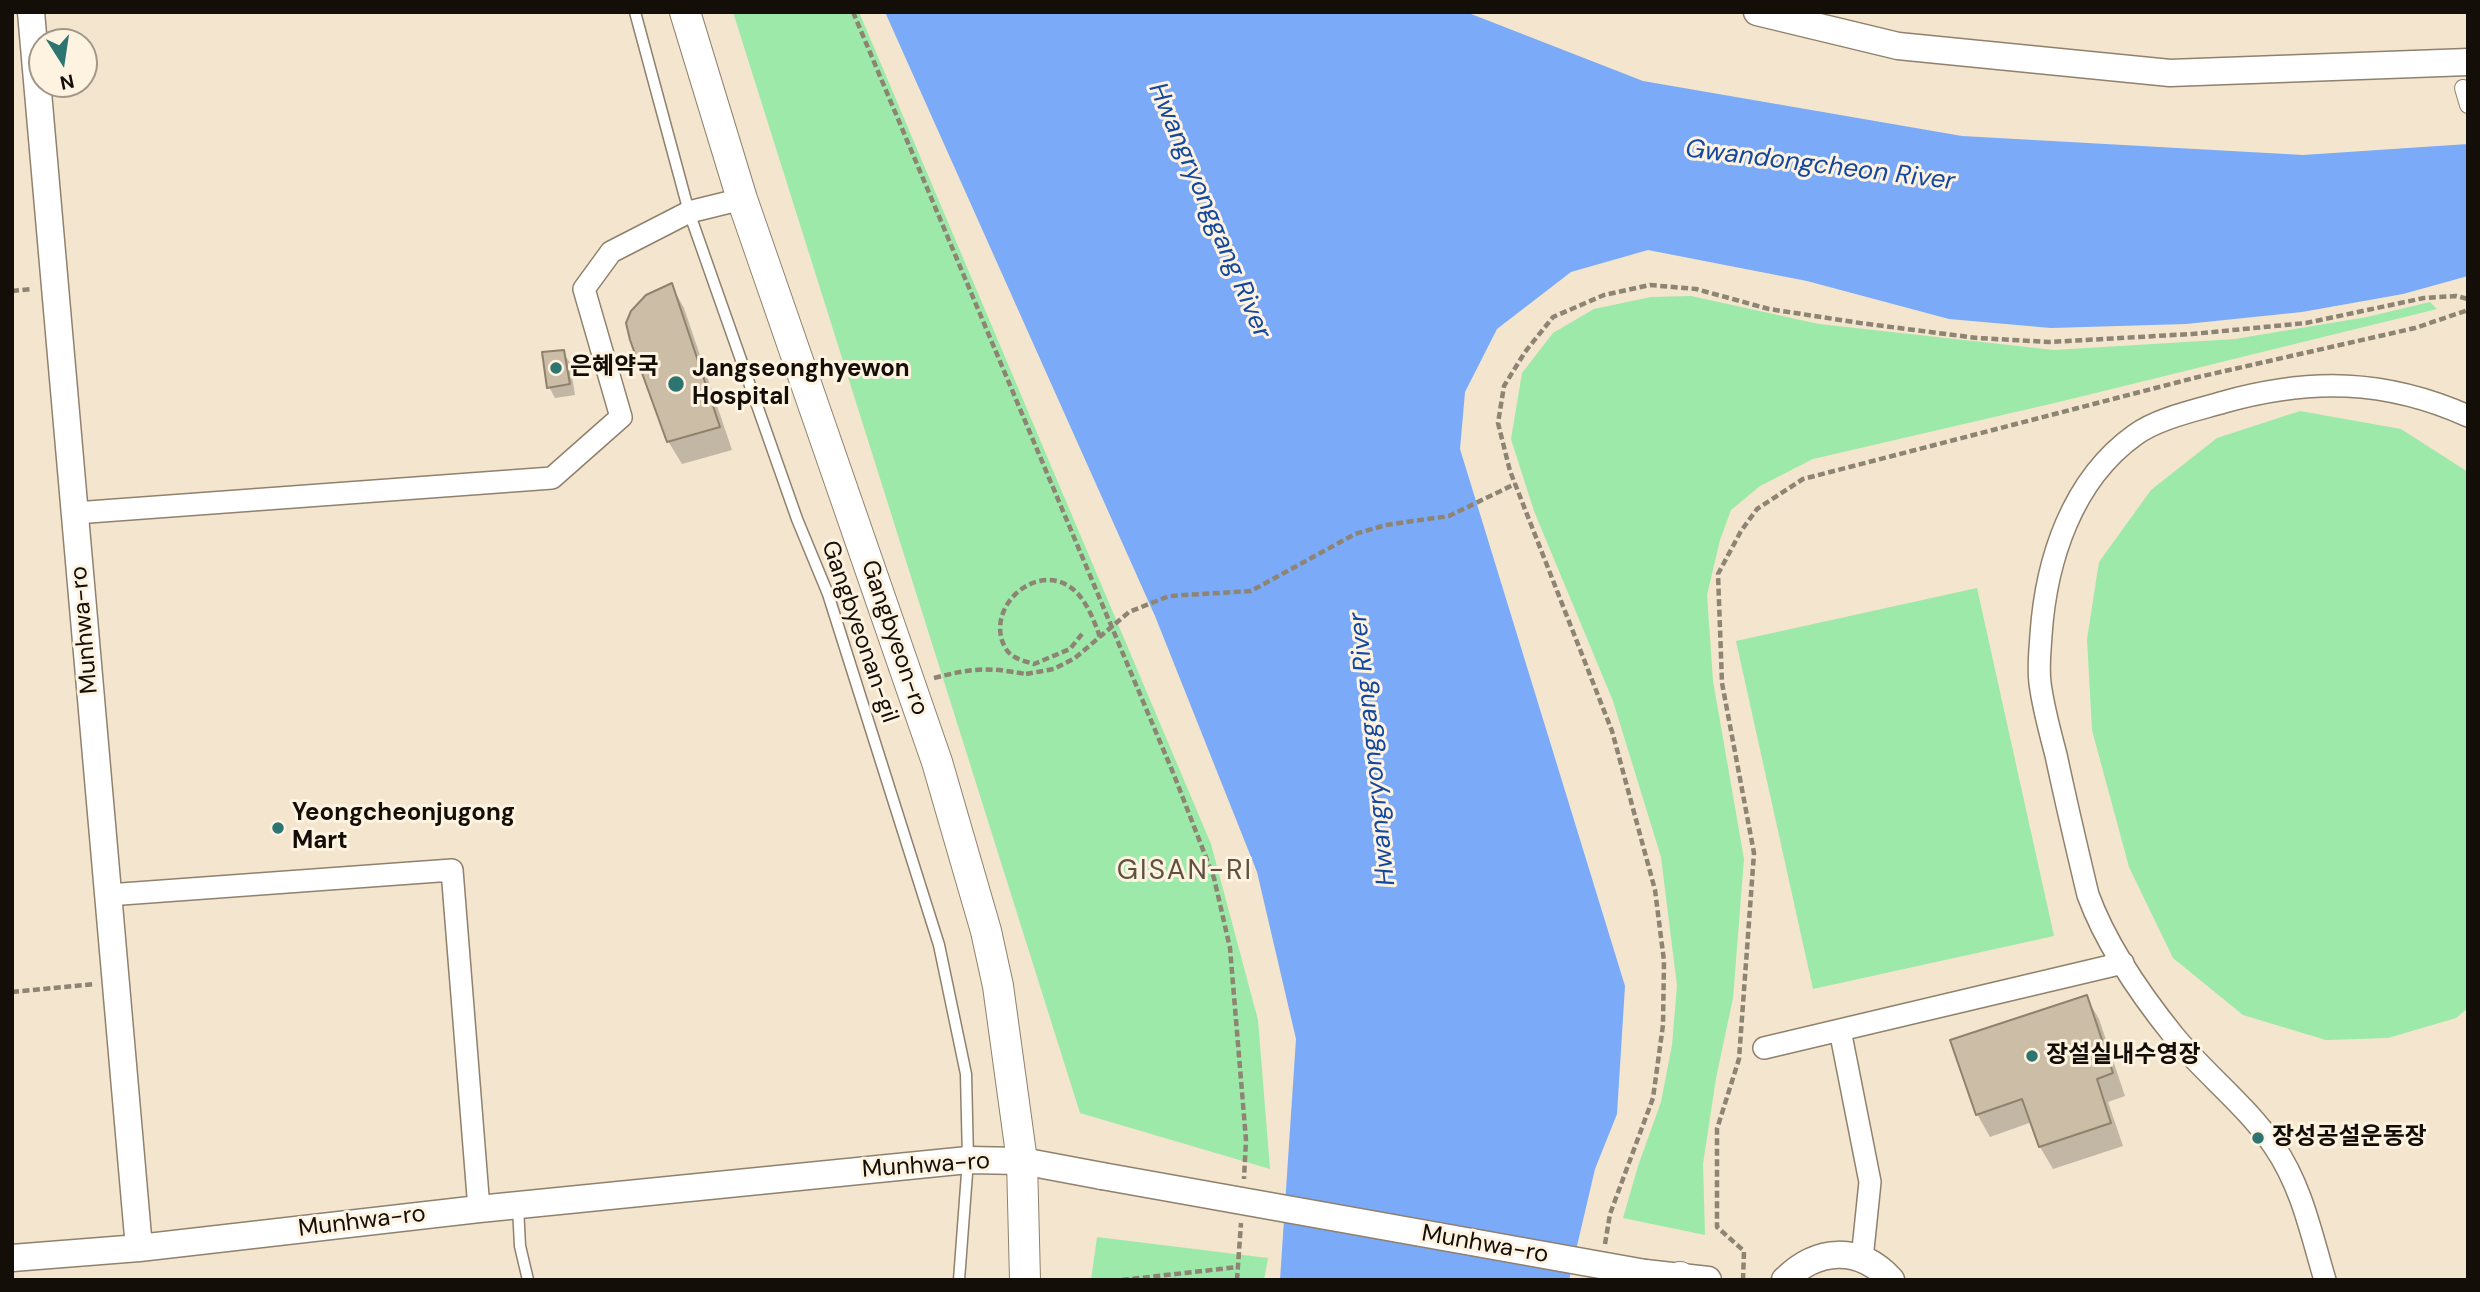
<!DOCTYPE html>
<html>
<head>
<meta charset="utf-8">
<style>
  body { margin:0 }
  #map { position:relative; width:2480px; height:1292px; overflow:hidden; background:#f3e5ce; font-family:"DM Sans",sans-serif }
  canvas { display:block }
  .frame { position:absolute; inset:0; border:14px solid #130e07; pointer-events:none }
  .north { position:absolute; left:28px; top:28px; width:70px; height:70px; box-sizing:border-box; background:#fef2e0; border:2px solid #a09789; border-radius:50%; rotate:168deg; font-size:19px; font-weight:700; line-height:28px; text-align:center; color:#130e07 }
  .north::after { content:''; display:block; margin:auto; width:24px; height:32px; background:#2c7571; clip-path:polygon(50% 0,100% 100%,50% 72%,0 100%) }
</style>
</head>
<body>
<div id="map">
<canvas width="2480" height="1292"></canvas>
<div class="frame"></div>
<div class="north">N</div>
</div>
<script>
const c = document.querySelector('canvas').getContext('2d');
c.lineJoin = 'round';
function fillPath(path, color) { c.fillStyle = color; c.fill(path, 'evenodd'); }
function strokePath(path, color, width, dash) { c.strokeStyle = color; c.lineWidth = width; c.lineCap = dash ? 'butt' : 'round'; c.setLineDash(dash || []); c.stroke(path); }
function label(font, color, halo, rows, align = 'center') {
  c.font = font + ' "DM Sans","Noto Sans KR",sans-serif'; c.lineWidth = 6; c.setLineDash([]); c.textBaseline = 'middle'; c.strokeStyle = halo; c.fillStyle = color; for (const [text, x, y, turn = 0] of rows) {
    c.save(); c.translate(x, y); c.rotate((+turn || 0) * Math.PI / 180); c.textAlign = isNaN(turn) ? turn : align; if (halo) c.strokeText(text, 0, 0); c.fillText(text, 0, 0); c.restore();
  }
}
fillPath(new Path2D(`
  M733,12h126l352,832 47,176 12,149 -190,-56z
  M1691,296l128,28 235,26 181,-11 132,-22 63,-15 7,7 -374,92 -250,58 -53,27 -29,24 -11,30 -13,55 6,86 31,178 -11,139 -17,80 -13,86 2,71 -82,-17 15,-52 23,-64 11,-57 5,-59 -16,-129 -48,-156 -79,-190 -23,-72 11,-66 31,-40 41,-24 57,-12z
  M2300,411l101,18 67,43v536l-12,10 -68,20 -62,2 -83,-25 -70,-57 -44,-91 -37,-137 -5,-91 12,-77 52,-72 66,-52z
  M1977,588l77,348 -241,53 -77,-348z
  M1097,1237l171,21 -4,22h-173z`), '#9ce9a9');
fillPath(new Path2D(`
  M885,12h581l177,69 319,55 341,19 165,-11v132l-65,18 -101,18 -116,12 -135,4 -102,-9 -142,-38 -159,-31 -77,22 -74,57 -32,63 -5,57 165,537 -8,128 -22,55 -26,111h-289l16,-241 -39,-167 -102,-256z`), '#7baaf8');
fillPath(new Path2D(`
  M671,285l13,23 48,142 -50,14 -14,-23z
  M563,352l7,11 5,32 -20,3 -6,-11z
  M2086,997l13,22 26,77 -17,6 15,44 -70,23 -13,-22 -8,-25 -42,15 -13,-23z`), '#0003');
const building = new Path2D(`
  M672,283l48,144 -53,15 -37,-102 -4,-17 5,-12 15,-16z
  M564,350l6,34 -23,4 -5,-36z
  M2087,995l26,78 -16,6 14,44 -72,24 -17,-48 -46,16 -26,-75z`);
fillPath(building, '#ccbda7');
strokePath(building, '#8f826d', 2);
const service = new Path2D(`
  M635,12l54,200 108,307 31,75 111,351 27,129 2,86 -9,120
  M518,1207l2,39 8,34`);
const pedestrian = new Path2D(`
  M2463,88l5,17`);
const minor = new Path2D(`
  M75,513l477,-35 69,-61 -37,-128 27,-37 78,-40 53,-13
  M108,895l344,-25 27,339
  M1840,1030l30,152 -8,77
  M1764,1048l359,-85
  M2325,1280c-14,-47 -23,-93 -51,-134 -28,-41 -69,-72 -100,-110 -33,-41 -68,-92 -86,-141 -11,-46 -22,-93 -32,-140 -6,-23 -13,-48 -16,-72 -2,-16 0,-32 1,-48 5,-75 31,-155 94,-200 23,-17 62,-25 89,-33 86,-24 161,-23 244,14`);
const tertiary = new Path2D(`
  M31,12l108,1236
  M1757,12l141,34 272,27 298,-11
  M12,1258l127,-10 340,-39 489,-49 54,1 80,15
  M1645,1273l63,7
  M1785,1280c32,-32 74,-35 106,0`);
const secondary = new Path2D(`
  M685,12l57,187 195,563 49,169 12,55 24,175 3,119
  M1680,1277l3,3`);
strokePath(service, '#8f816d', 13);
strokePath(pedestrian, '#8f816d', 18);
strokePath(minor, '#8f816d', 24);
strokePath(tertiary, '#8f816d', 29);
strokePath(secondary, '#8f816d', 32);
strokePath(new Path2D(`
  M853,12l321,763 40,103 16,70 16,192 -2,39
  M12,291l20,-2
  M1082,634l-12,15 -36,15c-10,-3 -23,-6 -28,-15 -22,-36 22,-83 59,-65 19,9 28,34 35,53
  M934,678c39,-10 53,-11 92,-4
  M12,992l83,-8
  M1605,1244l5,-30 43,-116 10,-73 1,-64 -9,-71 -43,-159 -102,-260 -12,-48 6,-37 21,-34 28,-35 51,-22 46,-10 46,4 73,20 91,14 117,15 73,4 142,-8 114,-11 118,-25 32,-2 12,3
  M1122,1280l116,-13
  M1237,1280l4,-57
  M1743,1280l1,-29 -27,-24v-98l22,-70 15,-206 -32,-170 -4,-109 23,-43 16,-22 46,-30 391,-101 221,-50 53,-18`), '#8e8474', 4.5, [7, 3.5]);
strokePath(service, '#fff', 10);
strokePath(pedestrian, '#fff', 16);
strokePath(minor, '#fff', 21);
strokePath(tertiary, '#fff', 26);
strokePath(secondary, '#fff', 30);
const tertiaryBridge = new Path2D(`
  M1102,1176l543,97`);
strokePath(tertiaryBridge, '#8f816d', 29, []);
strokePath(new Path2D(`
  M1026,674l28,-5 21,-11 54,-46 40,-16 82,-5 104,-57 31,-9 63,-9 66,-32`), '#8e8474', 4.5, [7, 3.5]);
strokePath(tertiaryBridge, '#fff', 26);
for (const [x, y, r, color] of [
  [556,368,7,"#2c7571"],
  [676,384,9,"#2c7571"],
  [278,828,7,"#2c7571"],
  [2032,1056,7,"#2c7571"],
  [2258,1138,7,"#2c7571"]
]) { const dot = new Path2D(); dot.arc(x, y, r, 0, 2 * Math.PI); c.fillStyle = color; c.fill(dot); strokePath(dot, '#fef2e0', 2.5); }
label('bold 24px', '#130e07', '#fef2e0', [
  ["은혜약국",570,368],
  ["Jangseonghyewon",692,370],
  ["Hospital",692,398],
  ["Yeongcheonjugong",292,814],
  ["Mart",292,842],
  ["장설실내수영장",2046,1056],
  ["장성공설운동장",2272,1138]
], 'left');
label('24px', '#130e07', '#fef2e0', [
  ["Munhwa-ro",85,630,-95],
  ["Gangbyeonan-gil",859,632,71],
  ["Gangbyeon-ro",894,638,71],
  ["Munhwa-ro",926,1166,-4],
  ["Munhwa-ro",362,1222,-7],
  ["Munhwa-ro",1485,1245,10]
]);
label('italic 26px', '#1248a1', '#fef2e0', [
  ["Gwandongcheon River",1820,166,7],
  ["Hwangryonggang River",1209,211,67],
  ["Hwangryonggang River",1373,749,-96]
]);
c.letterSpacing = '2px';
label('28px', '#5e513e', '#fef2e0', [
  ["GISAN-RI",1185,872]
]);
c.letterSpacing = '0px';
</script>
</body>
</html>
